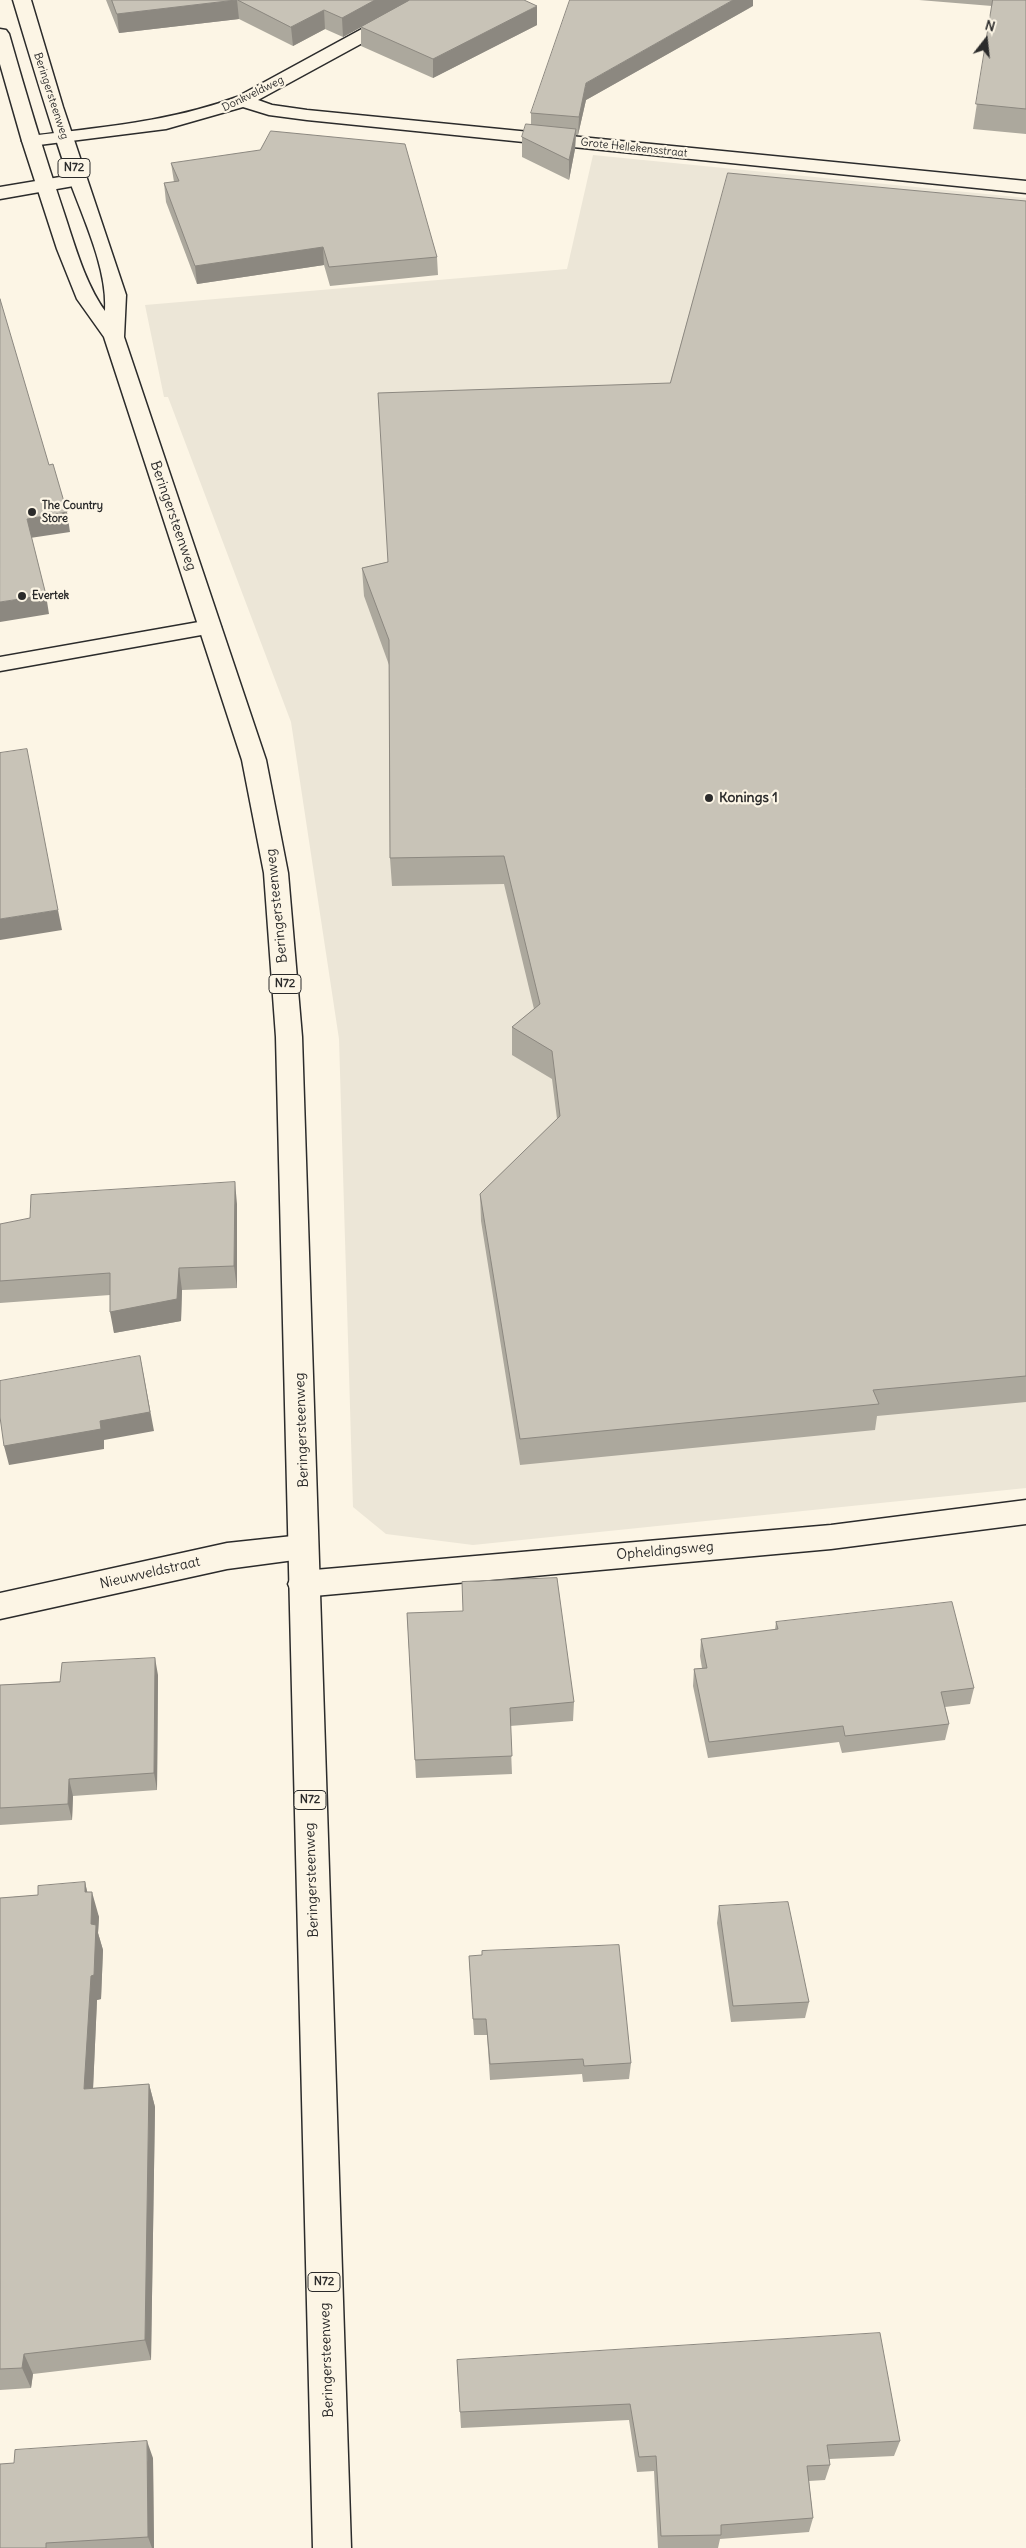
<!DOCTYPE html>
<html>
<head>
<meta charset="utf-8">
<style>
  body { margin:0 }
  #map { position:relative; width:1026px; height:2548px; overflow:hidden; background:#fcf5e5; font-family:Delius,sans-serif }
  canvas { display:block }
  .north { position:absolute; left:961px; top:15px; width:50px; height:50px; -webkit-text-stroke:4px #fcf5e5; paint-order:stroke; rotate:16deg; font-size:14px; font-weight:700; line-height:20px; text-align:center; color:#2b2b2b }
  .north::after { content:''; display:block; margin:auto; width:18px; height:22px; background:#2b2b2b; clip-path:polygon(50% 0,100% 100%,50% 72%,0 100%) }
</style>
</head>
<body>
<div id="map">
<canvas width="1026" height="2548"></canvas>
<div class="north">N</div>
</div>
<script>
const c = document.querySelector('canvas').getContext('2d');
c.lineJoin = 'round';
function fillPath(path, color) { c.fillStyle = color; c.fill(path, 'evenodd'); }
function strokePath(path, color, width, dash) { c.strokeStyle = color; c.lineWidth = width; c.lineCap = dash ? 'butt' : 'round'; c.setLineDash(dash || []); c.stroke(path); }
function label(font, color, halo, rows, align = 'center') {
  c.font = font + ' Delius,sans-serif'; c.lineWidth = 4.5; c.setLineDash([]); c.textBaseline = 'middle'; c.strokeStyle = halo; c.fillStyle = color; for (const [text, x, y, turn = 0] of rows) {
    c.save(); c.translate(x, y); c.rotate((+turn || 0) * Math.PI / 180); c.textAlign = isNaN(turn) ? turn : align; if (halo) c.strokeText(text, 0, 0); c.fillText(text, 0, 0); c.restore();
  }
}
fillPath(new Path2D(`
  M593,155l433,43v1290l-553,57 -87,-11 -33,-27 -14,-468 -48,-317 -123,-325h-4l-19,-92 422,-36z`), '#ece6d7');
const minor = new Path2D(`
  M415,0h22l-3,4 -176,96 14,5 35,5 719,71v12l-719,-73 -38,-5 -26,-8 -77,22 -135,17 -6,-1 -3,-4 3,-4 6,-1c70,-9 139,-14 206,-39z
  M78,174l7,2 2,4 -2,4 -85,15v-12z
  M210,620l8,2 3,5 -3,5 -218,39v-14z
  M1026,1500v24l-195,25 -528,48 -11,-4 -4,-9 4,-9 11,-4 528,-46z
  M302,1535l11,3 4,9 -4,9 -11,3 -75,10 -227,50v-26l227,-50z`);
const major = new Path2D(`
  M13,0h18l32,107 63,188 -2,42 142,423 22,113 14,164 49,1511h-38l-37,-1511 -12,-164 -22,-113 -138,-423 -27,-38 -20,-50 -35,-108 -22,-77v-35l6,1 3,4c17,60 35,120 55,179 11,33 21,70 41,98 3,-41 -22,-93 -36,-132 -20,-59 -38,-119 -56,-179z`);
strokePath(minor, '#2b2b2b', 3);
strokePath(major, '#2b2b2b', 3);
fillPath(minor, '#fcf5e5');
fillPath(major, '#fcf5e5');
fillPath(new Path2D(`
  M106,0h418l13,25 -104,53 -72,-32v-19l-18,10 -18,-8 -32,17 -54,-27 -120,14z
  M919,0h107v134l-53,-5 19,-123z
  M753,6l-167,94 -8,35h-2l-1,14 -6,31 -47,-23v-20l9,-12v-12z
  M171,163l266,94 1,18 -108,11 -6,-21 -127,19 -31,-82 -2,-19 10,-1z
  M1026,201v1201l-149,14 -2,14 -355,35 -39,-244 -1,-27 77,-75 -5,-40 -40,-24v-28l22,-18 -30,-125 -112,2 -2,-28 -1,-193 -25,-69 -2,-28 25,-6 283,-179z
  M237,1204v84l-55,2 -1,31 -67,12 -4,-38 -110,8v-79z
  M407,1613l167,89 -1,19 -63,5 2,48 -96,4z
  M776,1622l198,66 -4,16 -25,3 4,17 -4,16 -103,13 -3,-11 -131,16 -15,-72 1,-17 8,-1 -2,-12 1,-17 74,-9z
  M158,1675l-1,115 -84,6 -1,24 -72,5v-140z
  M85,1882l2,10 12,25 -1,16 5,17 -2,49 -4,1 -4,88 56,-4 6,23 -4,253 -118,14 -2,14 -31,2v-492l38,-3z
  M719,1906l90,96 -4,16 -74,4 -14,-99z
  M469,1956l162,107 -2,16 -46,3 -1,-8 -92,6 -3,-45h-13z
  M457,2360l443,81 -6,15 -65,3 1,6 -5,15 -16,1 4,37 -4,14 -89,7 -2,9h-60l-4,-77 -17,1 -8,-52 -168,8z
  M153,2458l1,90h-154z`), '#aca89d');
fillPath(new Path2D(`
  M237,0l2,19 -120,14 -2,-19z
  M375,0h36l-68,37 -1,-19z
  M733,0h20v6l-167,94 -8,35 1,-18 7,-34z
  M537,6v19l-104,53v-19z
  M324,10l1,19 -32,17 -2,-19z
  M576,129l-1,20 -6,31v-20z
  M323,247l1,18 -127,19 -2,-18z
  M67,512l3,20 -40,6 -3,-19z
  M46,595l3,19 -49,8v-20z
  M58,910l4,20 -62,10v-21z
  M235,1182l2,22v84l-3,-22z
  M179,1268l3,22 -1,31 -67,12 -4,-21z
  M140,1356l14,75 -50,9v9l-95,16 -5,-19z
  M155,1658l3,17 -1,115 -3,-17z
  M69,1779l4,17 -1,24 -4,-16z
  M85,1882l6,26 1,-16 7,25 -1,16 5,17 -2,49 -4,1 -5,112 -8,-23 7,-165 -6,-32z
  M149,2084l6,23 -4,253 -6,-20z
  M24,2354l9,20 -2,14 -9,-20z
  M147,2441l6,17 1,90h-2l-4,-11z`), '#8c8880');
const building = new Path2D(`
  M112,0h124l-119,14z
  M238,0h137l-33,18 -18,-8 -33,17z
  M410,0h114l13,6 -104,53 -72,-32z
  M570,0h163l-147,83 -7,34 -48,-4z
  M993,0h33v109l-50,-5z
  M526,124l50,5 -7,31 -47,-23z
  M271,131l134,13 32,113 -108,10 -6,-20 -128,19 -31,-83 15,-2 -8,-18 89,-13z
  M728,173l298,28v1175l-153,14 6,14 -359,35 -40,-245 80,-78 -8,-65 -40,-24 28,-23 -36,-148 -114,2 -1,-218 -27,-72 26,-6 -10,-169 292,-10z
  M0,299l49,166 4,-1 14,48 -40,7 19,76 -46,7z
  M27,749l31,161 -58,9v-166z
  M235,1182l-1,84 -55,2 -2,31 -67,13v-39l-110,8v-57l30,-6 1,-23z
  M140,1356l10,56 -50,9 1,8 -97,17 -4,-29v-36z
  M557,1578l17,124 -64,6 2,48 -97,4 -8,-147 56,-2 -1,-29z
  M952,1602l22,86 -33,4 8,32 -104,12 -2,-10 -134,16 -15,-73 13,-1 -6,-29 77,-10 -2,-7z
  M155,1658l-1,115 -85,6 -1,25 -68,4v-123l60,-3 2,-19z
  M85,1882v10h7l-1,32 5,1 -2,50 -3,1 -7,113 65,-5 -4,256 -121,14 -2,14 -22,1v-471l38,-3v-9z
  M788,1902l21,100 -76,4 -14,-100z
  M619,1945l12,118 -47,3 -1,-7 -93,5 -4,-45h-13l-4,-63 13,-1v-4z
  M880,2333l20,108 -73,4 3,20 -23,1 6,52 -92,7v10l-60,1 -5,-80 -17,1 -9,-53 -170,8 -3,-52z
  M147,2441l1,96 -102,6v5h-46v-84l14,-1 1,-13z`);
fillPath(building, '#c8c3b7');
strokePath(building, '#8c8880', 1);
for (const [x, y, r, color] of [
  [32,512,5,"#2b2b2b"],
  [22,596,5,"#2b2b2b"],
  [709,798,5,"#2b2b2b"]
]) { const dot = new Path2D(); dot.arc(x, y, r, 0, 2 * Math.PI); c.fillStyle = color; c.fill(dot); strokePath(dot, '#fcf5e5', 2); }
label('11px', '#2b2b2b', '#fcf5e5', [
  ["Donkveldweg",253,94,-26],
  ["Beringersteenweg",51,96,72],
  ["Grote Hellekensstraat",634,148,6]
]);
label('bold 11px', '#2b2b2b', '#fcf5e5', [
  ["The Country",42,506],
  ["Store",42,519],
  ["Evertek",32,596]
], 'left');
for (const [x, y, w] of [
  [74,168,32],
  [285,984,32],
  [310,1800,32],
  [324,2282,32]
]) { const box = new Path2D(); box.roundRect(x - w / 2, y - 9.5, w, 19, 4); c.fillStyle = '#fcf5e5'; c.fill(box); strokePath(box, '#2b2b2b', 1); }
label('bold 12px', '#2b2b2b', null, [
  ["N72",74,168],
  ["N72",285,984],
  ["N72",310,1800],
  ["N72",324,2282]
]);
label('14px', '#2b2b2b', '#fcf5e5', [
  ["Beringersteenweg",173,516,71],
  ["Beringersteenweg",277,906,-96],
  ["Beringersteenweg",302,1430,-92],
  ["Opheldingsweg",665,1551,-5],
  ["Nieuwveldstraat",150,1573,-13],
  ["Beringersteenweg",312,1880,-92],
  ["Beringersteenweg",327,2360,-92]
]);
label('bold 14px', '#2b2b2b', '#fcf5e5', [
  ["Konings 1",719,798]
], 'left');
</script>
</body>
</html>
